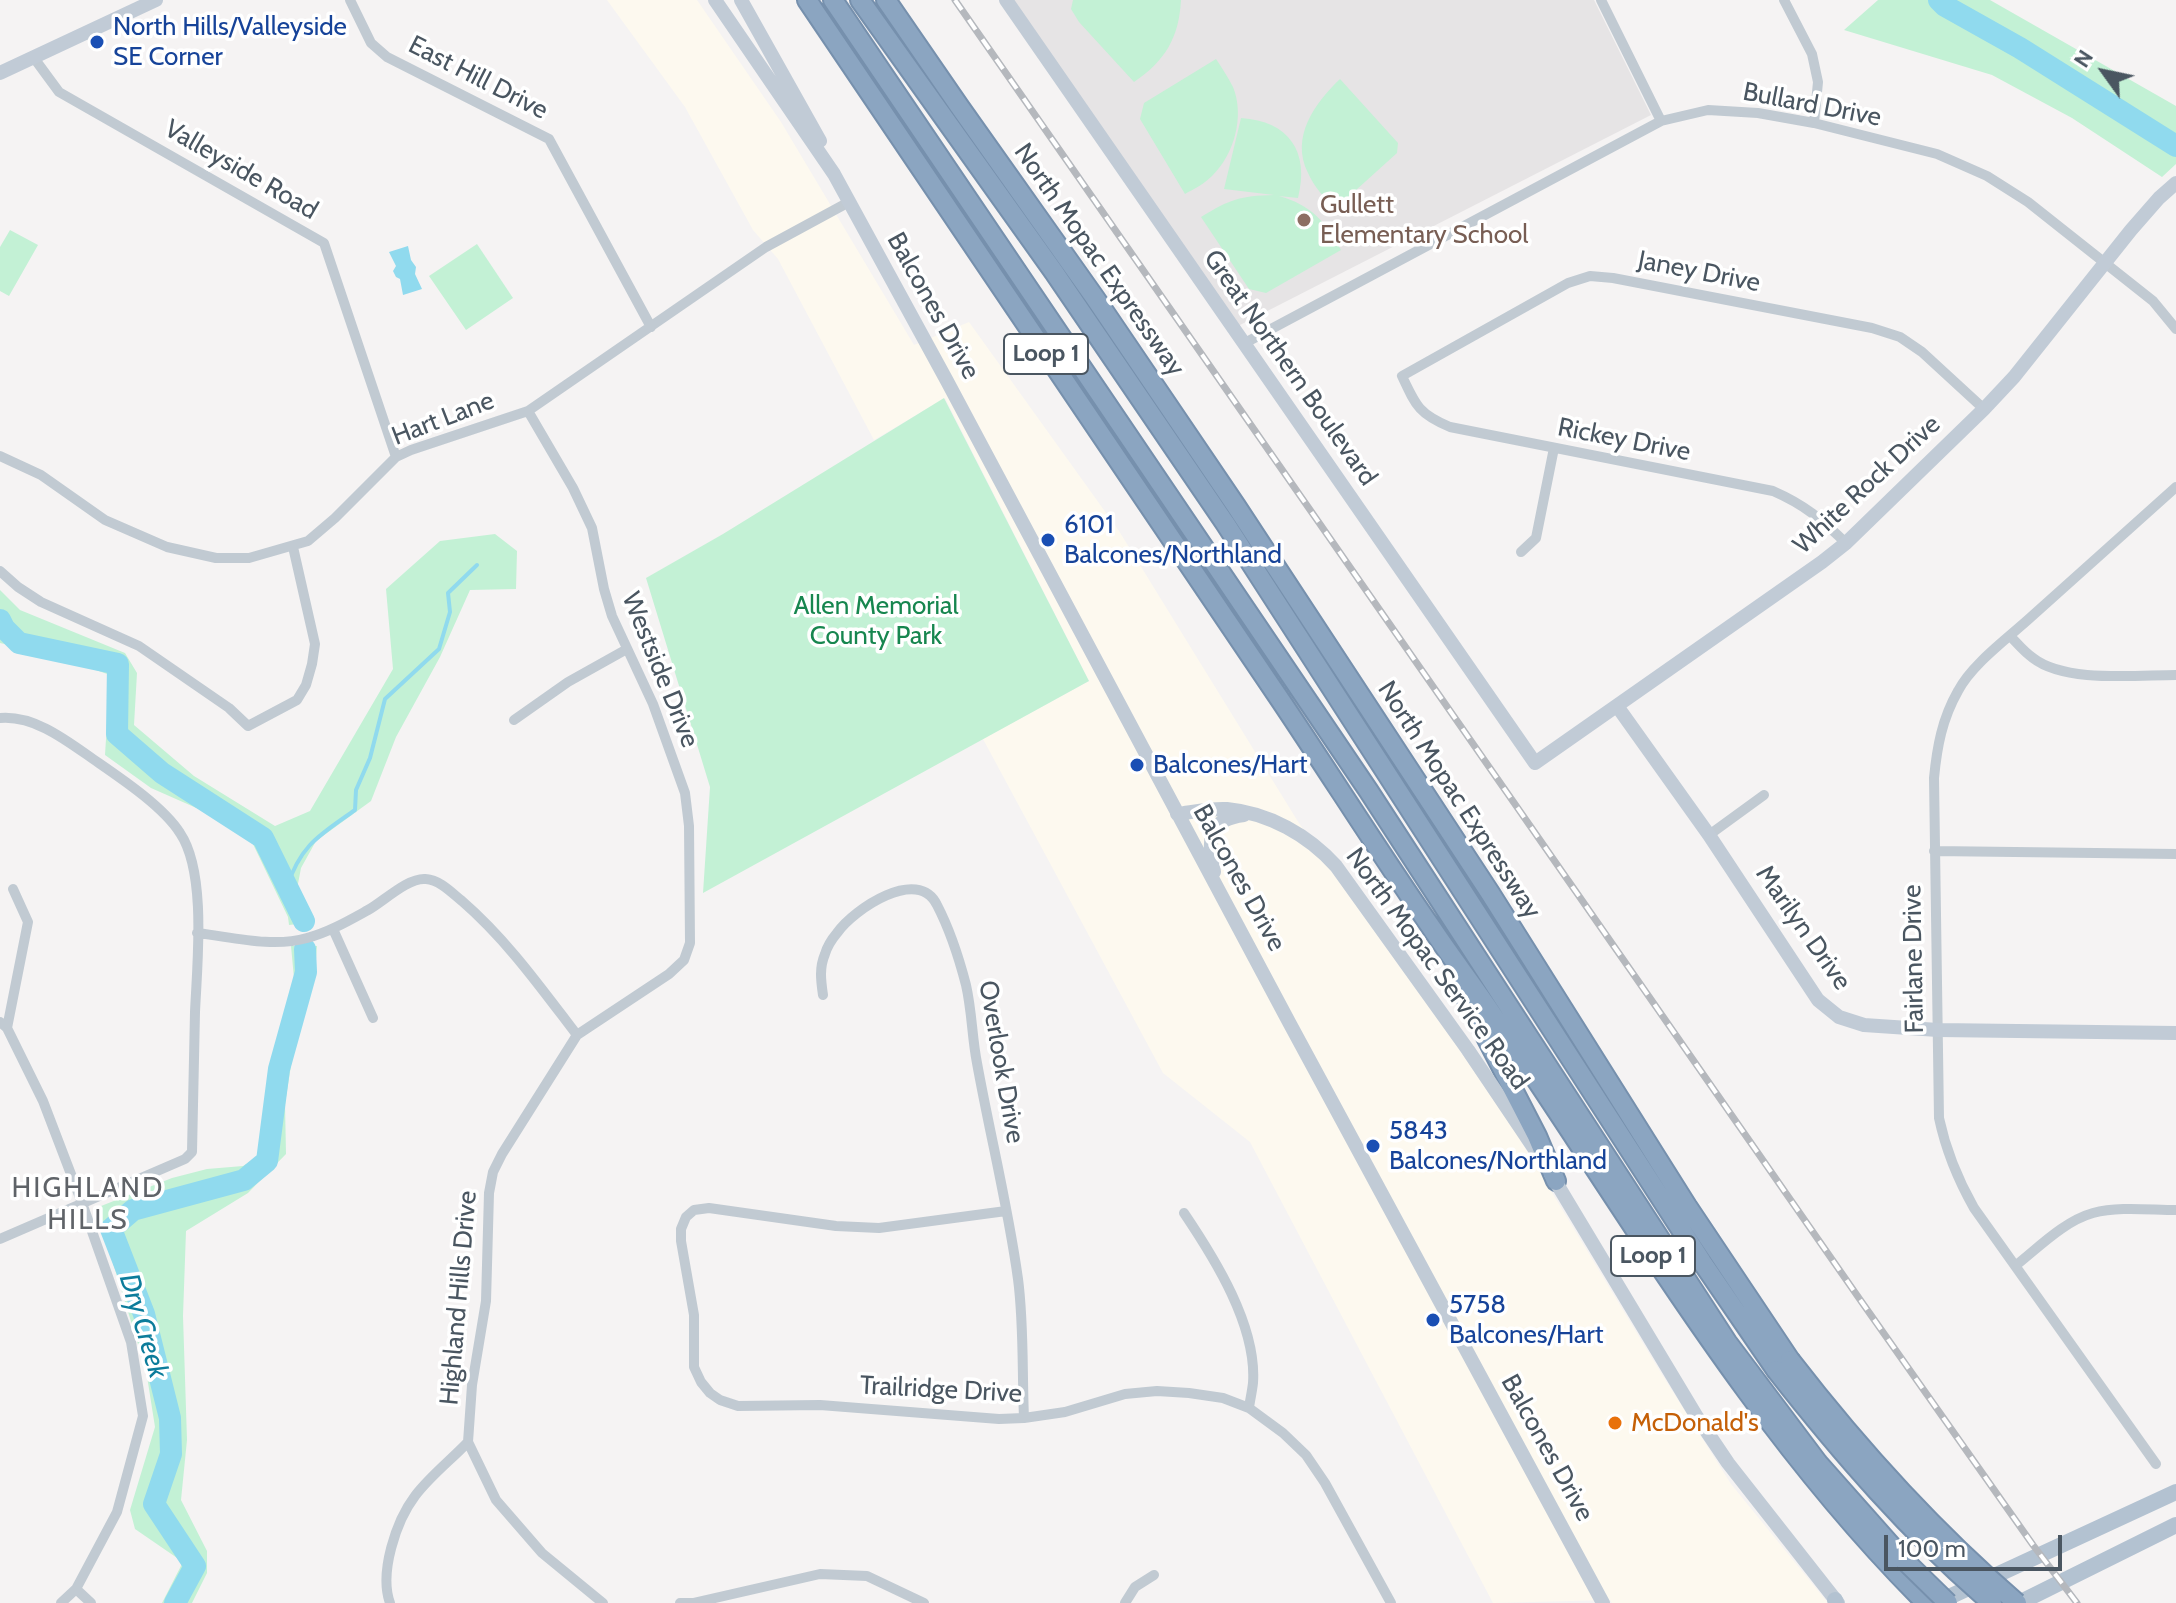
<!DOCTYPE html>
<html>
<head>
<meta charset="utf-8">
<style>
  body { margin:0 }
  #map { position:relative; width:2176px; height:1603px; overflow:hidden; background:#f5f3f3; font-family:Cabin,sans-serif }
  canvas { display:block }
  .north { position:absolute; left:2064px; top:32px; width:80px; height:80px; -webkit-text-stroke:6px #fff; paint-order:stroke; rotate:303deg; font-size:22px; font-weight:700; line-height:32px; text-align:center; color:#4a5661 }
  .north::after { content:''; display:block; margin:auto; width:28px; height:36px; background:#4a5661; clip-path:polygon(50% 0,100% 100%,50% 72%,0 100%) }
  .scale { position:absolute; left:1884px; top:1535px; width:178px; height:36px; box-sizing:border-box; border:4px solid #4a5661; border-top:0; padding-left:10px; font-size:24px; line-height:28px; white-space:nowrap; color:#4a5661; -webkit-text-stroke:6px #fff; paint-order:stroke }
</style>
</head>
<body>
<div id="map">
<canvas width="2176" height="1603"></canvas>
<div class="north">N</div>
<div class="scale">100 m</div>
</div>
<script>
const c = document.querySelector('canvas').getContext('2d');
c.lineJoin = 'round';
function fillPath(path, color) { c.fillStyle = color; c.fill(path, 'evenodd'); }
function strokePath(path, color, width, dash) { c.strokeStyle = color; c.lineWidth = width; c.lineCap = dash ? 'butt' : 'round'; c.setLineDash(dash || []); c.stroke(path); }
function label(font, color, halo, rows, align = 'center') {
  c.font = font + ' Cabin,sans-serif'; c.lineWidth = 7; c.setLineDash([]); c.textBaseline = 'middle'; c.strokeStyle = halo; c.fillStyle = color; for (const [text, x, y, turn = 0] of rows) {
    c.save(); c.translate(x, y); c.rotate((+turn || 0) * Math.PI / 180); c.textAlign = isNaN(turn) ? turn : align; if (halo) c.strokeText(text, 0, 0); c.fillText(text, 0, 0); c.restore();
  }
}
fillPath(new Path2D(`
  M607,0h90l84,122 133,223 55,-23 150,209 178,289 40,59 117,163 62,91 145,240 70,111 97,119h-216l-2,-3 -117,3 -243,-461 -87,-69 -180,-334 106,-58 -144,-283 -71,42 -96,-181 -25,-29 -68,-123z`), '#fdf9ef');
fillPath(new Path2D(`
  M1008,0h586l57,115 -413,211z`), '#e6e4e5');
fillPath(new Path2D(`
  M1073,0h108c-2,38 -16,61 -47,82l-55,-60 -8,-13z
  M1878,0h112l186,106v58l-14,13 -90,-59 -80,-43 -148,-45z
  M1216,59c6,9 12,18 17,28 12,29 1,68 -21,89 -8,8 -18,13 -27,18l-45,-75 4,-16z
  M1340,79l58,64 -1,10 -62,56c-10,-11 -21,-22 -27,-36 -18,-36 7,-70 32,-94z
  M1241,118c48,3 69,34 57,80l-19,-2c32,9 46,25 62,54l-75,43 -17,-4 -48,-72c30,-18 38,-21 73,-22l-50,-6z
  M10,230l28,15 -29,51 -9,-5v-44z
  M477,244l36,54 -47,32 -37,-54z
  M944,398l145,283 -386,212 7,-106 -64,-209 77,-44z
  M495,534l22,17 -1,38 -46,1 -30,67 -44,80 -25,64 -55,40 -15,27 -4,21 18,33 -26,3 -1,-8 -36,-75 -42,-28 -59,-26 -46,-33 5,-80 -51,-18 -59,-14v-53l20,20 105,43 12,20 -3,52 60,51 81,50 35,-15 83,-142 -7,-80 54,-48z
  M291,946h26l-2,26 -18,55 -12,77 1,50 -38,39 -62,38 -3,85 4,124 -6,60 26,51v22l-15,30h-30l21,-41 -48,-33 -5,-19 25,-83 -9,-57 -50,-162 76,-30 35,-9 36,-3 17,-11 17,-116 18,-50z`), '#c3f1d5');
fillPath(new Path2D(`
  M408,246l3,14 5,7 -1,7 7,15 -19,6 -3,-16 -4,-2 -3,-6 3,-5 -7,-14z`), '#90daee');
strokePath(new Path2D(`
  M287,887c14,-43 33,-52 68,-77l1,-20 14,-32 15,-59 54,-50 11,-37 -2,-19 29,-28`), '#90daee', 4);
strokePath(new Path2D(`
  M1939,0l6,6 75,42 156,98
  M0,620l4,8 15,15 99,21 -1,70 45,39 101,65 41,83
  M175,1603l20,-37 -41,-62 17,-50 -1,-36 -26,-104 -33,-85 22,-19 111,-30 23,-19 12,-92 27,-97 -1,-23`), '#90daee', 22);
const highway = new Path2D(`
  M807,0c158,233 316,467 474,701 51,76 100,154 152,229 18,27 38,53 57,81 139,202 261,418 436,592
  M833,0l535,790 359,552 91,121 86,97
  M860,0l194,272 171,251 477,739 74,108
  M886,0l73,106 136,192 141,208 254,387 197,313 103,154
  M1454,975l83,161 19,45`);
strokePath(highway, '#7690ad', 22);
strokePath(new Path2D(`
  M350,0l21,43 16,14 162,82 102,188
  M1601,0l60,121
  M1784,0l28,54 6,28 -4,41
  M34,58l25,34 265,151 72,214
  M1243,344l418,-223 47,-11 50,3 56,10 123,31 50,22 41,26 125,99 23,28
  M528,411l45,77 19,40 12,61 8,27 41,88 32,89 4,33 1,117 -6,17 -15,14 -92,61 -75,119 -9,18 -4,21 -3,108 -14,84 -4,57 28,58 46,53 61,50
  M0,456l41,19 64,45 62,27 49,11h33l59,-17 27,-23 61,-61 15,-7 117,-39 238,-164 83,-45
  M1846,543c-25,-24 -41,-38 -73,-52l-323,-64c-31,-13 -34,-21 -48,-51l166,-93 22,-7 23,2 259,50 28,9 22,15 62,57
  M1521,552l15,-14 18,-90
  M0,571l18,16 23,15 98,44 90,62 19,18 49,-26 9,-15 6,-21 3,-20 -22,-97
  M2010,636c7,7 14,16 23,22 32,25 103,17 143,17
  M0,718c34,-3 66,22 93,41 26,18 70,47 87,74 27,40 17,132 15,179 -1,47 -2,94 -3,140l-7,7 -185,80
  M514,720l54,-38 59,-33
  M1709,835l55,-40
  M1934,851l242,3
  M333,929l40,89
  M197,933c35,4 75,15 110,5 22,-6 41,-17 61,-28 15,-8 40,-33 58,-31 14,1 26,14 36,22 45,39 79,87 115,134
  M823,995c-2,-14 -4,-27 2,-41 2,-7 7,-15 12,-21 17,-24 81,-67 100,-28 13,25 22,53 29,80 6,26 6,53 11,78 13,72 31,143 41,216 6,45 4,93 6,139
  M0,1022l7,6 36,73 39,102 49,139 12,74 -26,96 -41,77 -15,14
  M7,1028l21,-106 -15,-33
  M1006,1211l-127,17 -43,-2 -127,-18 -15,2 -8,7 -5,12v12l13,74v52l7,15 9,11 10,7 18,6 82,-1 179,14 25,-1 41,-6 60,-18 32,-3 32,2 34,5 26,10 34,25 23,22 19,28 66,120
  M1184,1213c31,46 73,113 69,170 -1,9 -3,17 -4,25
  M2015,1266c23,-18 49,-45 78,-53 26,-7 57,-3 83,-3
  M2156,1464l-182,-256c-17,-30 -28,-57 -35,-90l-5,-340c3,-31 8,-59 24,-87 14,-27 50,-53 73,-74 48,-43 97,-87 145,-130
  M76,1589l15,14
  M390,1603c-11,-30 6,-82 25,-107 15,-20 36,-36 53,-54
  M680,1603h13l127,-29 47,2 57,27
  M1125,1603l10,-16 19,-12`), '#c1cad2', 10);
strokePath(new Path2D(`
  M715,0l119,174 113,207 343,643 313,579
  M741,0l79,141
  M1006,0l529,763 287,-201 24,-19 138,-134 30,-32 117,-147 28,-32 17,-15
  M0,73l156,-73
  M1617,706l92,129 109,165 21,17 25,8 74,5 238,3
  M1177,814c16,-2 34,-6 50,-5 42,4 81,26 109,57l132,184 72,107
  M1214,872c-5,-31 -9,-52 30,-57
  M1551,1174l146,243 31,46 110,140`), '#c1cbd6', 14);
strokePath(new Path2D(`
  M1835,1600l1,3
  M1936,1603l240,-111
  M2019,1603l157,-78`), '#b3c2d1', 16);
strokePath(highway, '#8ba5c1', 18);
const rail = new Path2D(`
  M955,0l906,1301 172,244 44,58`);
strokePath(rail, '#b5b8bd', 7);
strokePath(rail, '#fff', 4, [12]);
const highwayBridge = new Path2D(`
  M1790,1360c68,88 143,171 227,243
  M1776,1370c65,83 135,164 216,233
  M1904,1560l44,43`);
strokePath(highwayBridge, '#7690ad', 22, []);
strokePath(highwayBridge, '#8ba5c1', 18);
for (const [x, y, r, color] of [
  [97,42,8,"#1a4fb4"],
  [1304,220,8,"#8d6e63"],
  [1048,540,8,"#1a4fb4"],
  [1137,765,8,"#1a4fb4"],
  [1373,1146,8,"#1a4fb4"],
  [1433,1320,8,"#1a4fb4"],
  [1615,1423,8,"#e8710a"]
]) { const dot = new Path2D(); dot.arc(x, y, r, 0, 2 * Math.PI); c.fillStyle = color; c.fill(dot); strokePath(dot, '#fff', 3); }
for (const [x, y, w] of [
  [1046,354,84],
  [1653,1256,84]
]) { const box = new Path2D(); box.roundRect(x - w / 2, y - 20, w, 40, 6); c.fillStyle = '#fff'; c.fill(box); strokePath(box, '#4a5661', 2); }
label('bold 24px', '#4a5661', null, [
  ["Loop 1",1046,354],
  ["Loop 1",1653,1256]
]);
label('26px', '#164399', '#fff', [
  ["North Hills/Valleyside",113,27],
  ["SE Corner",113,57],
  ["6101",1064,525],
  ["Balcones/Northland",1064,555],
  ["Balcones/Hart",1153,765],
  ["5843",1389,1131],
  ["Balcones/Northland",1389,1161],
  ["5758",1449,1305],
  ["Balcones/Hart",1449,1335]
], 'left');
label('26px', '#4a5661', '#fff', [
  ["East Hill Drive",478,78,27],
  ["Bullard Drive",1812,105,11],
  ["Valleyside Road",241,170,30],
  ["North Mopac Expressway",1099,260,55],
  ["Janey Drive",1699,272,11],
  ["Balcones Drive",933,306,61],
  ["Great Northern Boulevard",1290,368,55],
  ["Hart Lane",443,419,-21],
  ["Rickey Drive",1624,440,11],
  ["White Rock Drive",1867,485,-43],
  ["Westside Drive",660,670,68],
  ["North Mopac Expressway",1459,800,57],
  ["Balcones Drive",1239,878,61],
  ["Marilyn Drive",1803,928,55],
  ["Fairlane Drive",1914,959,-91],
  ["North Mopac Service Road",1437,969,54],
  ["Overlook Drive",1001,1062,80],
  ["Highland Hills Drive",459,1298,-85],
  ["Trailridge Drive",941,1390,3],
  ["Balcones Drive",1547,1448,61]
]);
label('26px', '#785e54', '#fff', [
  ["Gullett",1320,205],
  ["Elementary School",1320,235]
], 'left');
label('26px', '#17864f', '#fff', [
  ["Allen Memorial",876,606],
  ["County Park",876,636]
]);
label('26px', '#c56008', '#fff', [
  ["McDonald's",1631,1423]
], 'left');
c.letterSpacing = '2px';
label('28px', '#5f6368', '#fff', [
  ["HIGHLAND",88,1189],
  ["HILLS",88,1221]
]);
c.letterSpacing = '0px';
label('italic 28px', '#0c7c9b', '#fff', [
  ["Dry Creek",143,1326,73]
]);
</script>
</body>
</html>
